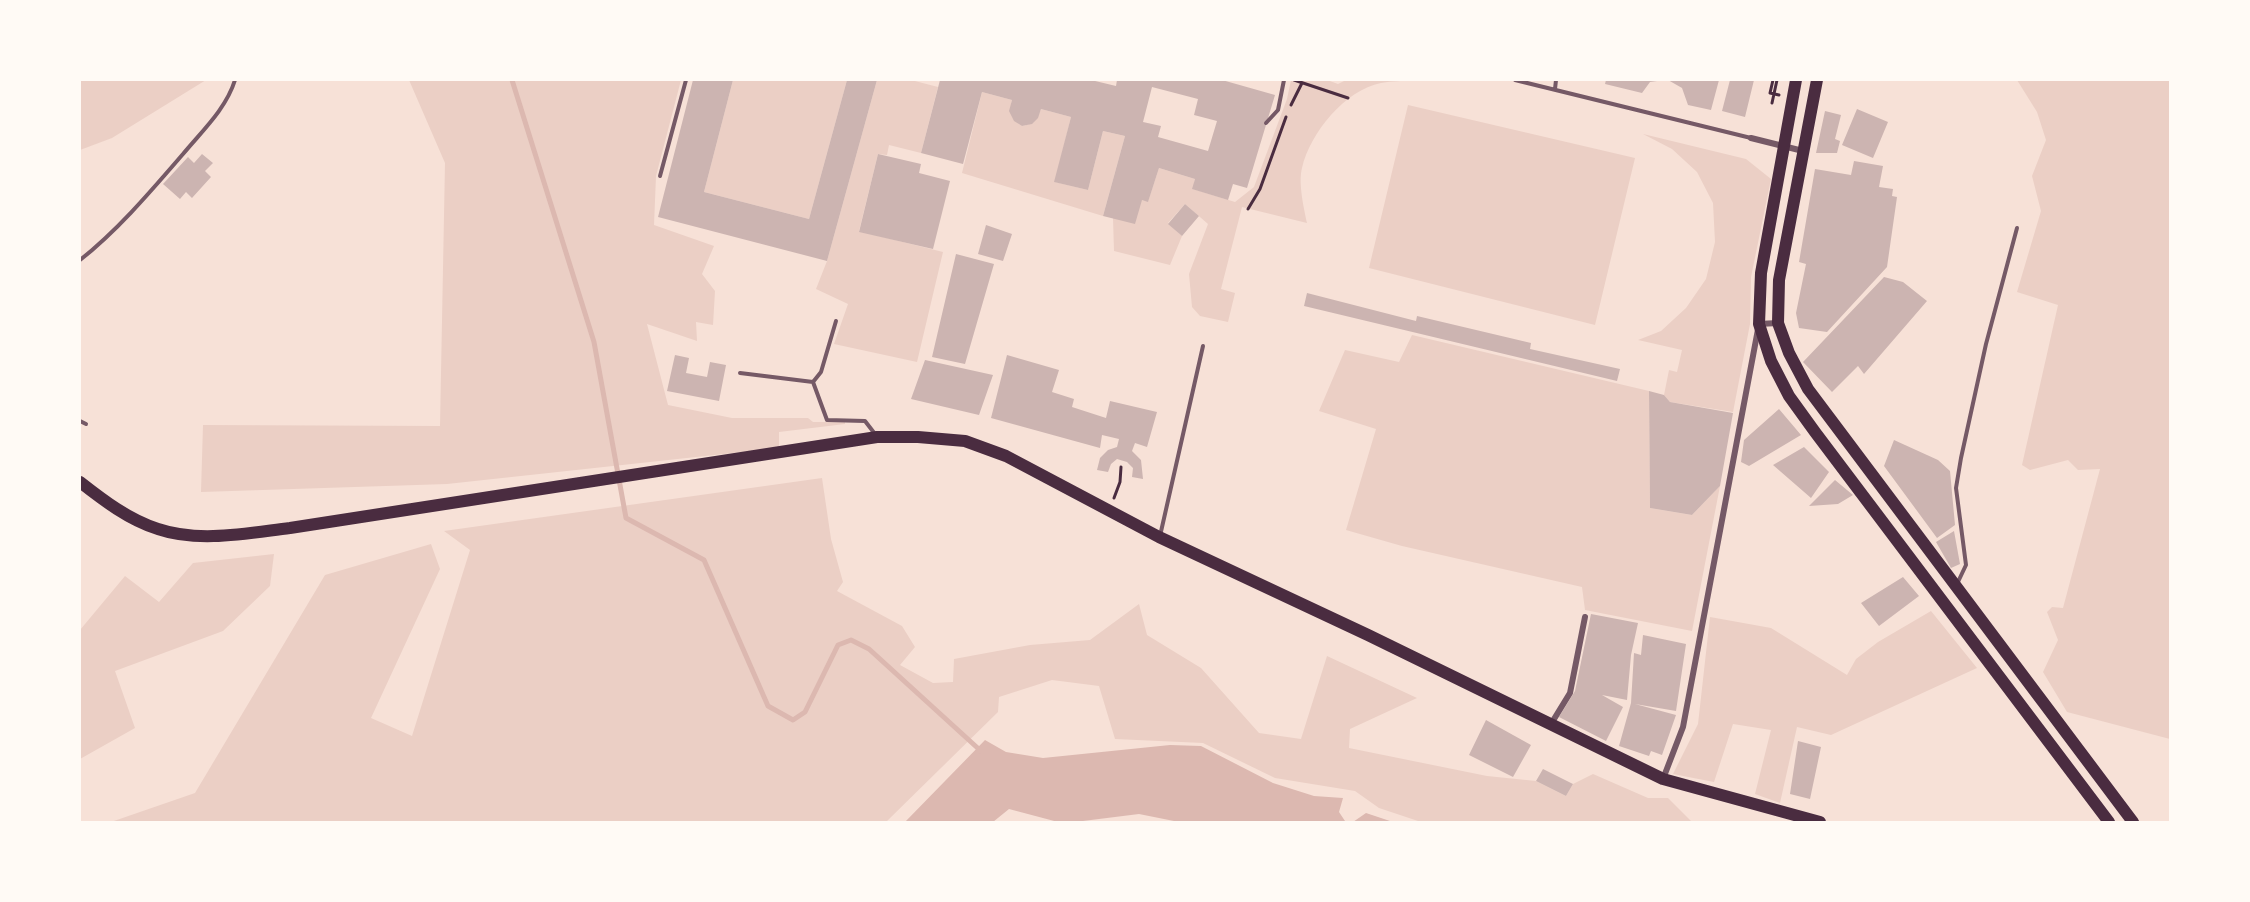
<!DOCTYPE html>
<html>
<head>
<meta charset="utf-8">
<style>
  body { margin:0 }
  #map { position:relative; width:2250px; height:902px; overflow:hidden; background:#f7e1d7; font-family:Roboto,sans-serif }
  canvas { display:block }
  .frame { position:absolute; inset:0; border:81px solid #fffaf5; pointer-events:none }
</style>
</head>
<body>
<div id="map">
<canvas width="2250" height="902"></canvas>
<div class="frame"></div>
</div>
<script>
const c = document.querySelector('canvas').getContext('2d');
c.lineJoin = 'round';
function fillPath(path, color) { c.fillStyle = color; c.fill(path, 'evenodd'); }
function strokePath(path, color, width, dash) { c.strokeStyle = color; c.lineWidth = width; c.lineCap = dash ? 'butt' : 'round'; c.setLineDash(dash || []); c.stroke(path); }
fillPath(new Path2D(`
  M80,80h126l-94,58 -32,12z
  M409,80h272l-25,96 -2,49 60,21 -12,28 13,17 -2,34 -17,-3 1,19 -50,-17 21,81 64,13h76l5,4h32v2l-66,8v16l-332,36 -246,8 2,-67 237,1 5,-263z
  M733,80h114l-38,139 -105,-27z
  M877,80h34l27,7 -17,66 -32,-8 -2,10 -9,-1 -19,77 84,21 -26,110 -83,-18 14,-40 -32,-15 11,-28z
  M1291,80h36l11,4 8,-4h68c-11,1 -22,1 -33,3 -36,7 -71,50 -79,85 -4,15 2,41 5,55l-65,-16 -21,82 14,4 -7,29 -28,-6 -8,-9 -3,-33 19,-50 -23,-20 -17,19 14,13 -12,29 -56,-14 -1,-33 29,-18 6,1 11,-33 36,11 -2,10 42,13 19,-15 33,-88z
  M2017,80h153v659l-103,-27 -24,-40 15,-32 -11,-28 5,-5 11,1 37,-139 -22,1 -10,-10 -38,10 -8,-5 36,-160 -41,-13 24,-81 -9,-35 14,-36 -9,-28z
  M982,92l30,8c-3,13 -1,19 10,26 11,-2 15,-6 19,-17l30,8 -16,65 33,8 15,-59 22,5 -22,80 -141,-43z
  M1408,105l227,53 -40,167 -226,-57z
  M1643,134l103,25 25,20 -20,98 -1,47 -17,88 -63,-10 -6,-7 5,-25 8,2 5,-22 -44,-10 23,-9 25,-23 20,-29 9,-37 -2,-39 -16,-31 -25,-23z
  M1412,335l237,56 1,117 42,7 28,-29 -28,145 -107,-21 -3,-23 -180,-41 -56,-16 30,-101 -57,-18 26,-61 54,12z
  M822,478l9,61 12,43 -6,9 65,35 13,21 -15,18 33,18 20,-1 1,-23 76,-14 60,-5 49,-36 8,31 54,33 58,65 42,6 26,-83 90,42 -67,31 -1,19 138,28 49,5 30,15 7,-12 20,-10 55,24h20l24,24h-271l-42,-14 -24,-17 -80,-13 -72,-35 -88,-4 -16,-53 -47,-6 -53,17 -1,15 -112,110h-775l84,-29 130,-218 106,-31 9,25 -69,149 41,18 58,-186 -26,-19z
  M274,554l-4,32 -47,45 -108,40 20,57 -55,31v-129l45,-54 34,26 34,-39z
  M1931,611l46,57 -146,67 -34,-8 -17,76 -25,-9 16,-64 -38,-6 -19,58 -41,-8 25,-50 12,-107 61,11 76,47 9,-16 22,-17z`), '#ebcfc5');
fillPath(new Path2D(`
  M985,740l21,12 37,6 127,-13 31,1 72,37 41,13 29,2 -4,14 6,9 3,1h-169l-40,-8 -64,8h-17l-49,-13 -16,13h-88z
  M1366,813l27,9h-40z`), '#dcb8b0');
strokePath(new Path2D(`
  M512,80l82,262 32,176 78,42 64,146 25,14 12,-8 33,-67 13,-5 18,9 113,103`), '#dcb8b0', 5);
fillPath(new Path2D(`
  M693,80h40l-29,112 105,27 38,-139h30l-50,181 -169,-44z
  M940,80h151l25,6 1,-6h105l53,15 -28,93 -14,-4 -5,16 -36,-11 3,-10 -36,-11 -11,34 -6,-2 -7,24 -32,-8 22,-80 -22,-5 -15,59 -34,-8 17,-65 -30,-8 -3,9 -6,6 -10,2 -8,-5 -5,-10 3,-11 -30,-8 -19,72 -42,-11zM1152,87l46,12 -4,16 23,6 -9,30 -50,-14 3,-11 -18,-4z
  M1606,80h51v1l-7,1 -8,11 -37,-9z
  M1668,80h51l-8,30 -23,-5 -6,-17z
  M1730,80h24l-9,37 -23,-6z
  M1857,109l31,13 -15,36 -31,-13z
  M1825,111l16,4 -6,24 5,2 -3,12h-21z
  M202,154l11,9 -8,8 6,6 -19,21 -6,-6 -6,7 -17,-15 25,-27 6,6z
  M878,154l43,10 -2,9 31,8 -17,68 -74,-17z
  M1854,161l29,5 -4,21 14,2 -1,7 5,1 -10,70 -60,65 -28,-4 -3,-15 10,-49 -7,-2 16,-93 36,6z
  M1185,204l14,12 -17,20 -14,-12z
  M986,225l26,9 -9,27 -25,-7z
  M956,254l38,10 -29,100 -33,-7z
  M1884,277l19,5 24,19 -63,73 -6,-8 -26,26 -29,-30z
  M1307,293l109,28 1,-5 114,27 -1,6 90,20 -3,12 -313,-75z
  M675,355l14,3 -3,15 21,4 3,-15 16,3 -7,36 -52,-10z
  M1007,355l52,15 -7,22 22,7 -2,8 34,11 4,-17 47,11 -10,35 -12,-4 -3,8 9,9 2,19 -11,-2 1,-9 -6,-6 -10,-3 -6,5 -3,8 -11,-2 3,-12 8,-8 9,-3 2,-8 -17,-4 -2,13 -109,-30z
  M925,360l68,15 -14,40 -68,-16z
  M1649,391l15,4 6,7 63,11 -13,73 -28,29 -42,-7z
  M1779,409l22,26 -52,31 -8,-4 3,-22z
  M1894,440l44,20 12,11 5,54 -18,13 -53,-72z
  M1804,447l25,25 -18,26 -38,-33z
  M1835,480l18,15 -15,9 -29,2z
  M1954,531l6,33 -9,4 -15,-26z
  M1903,577l16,19 -40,30 -18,-23z
  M1591,614l47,9 -7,32 -4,45 -25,-5 21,12 -17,34 -47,-24 16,-26z
  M1643,635l43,9 -10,67 -41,-7 41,11 -14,40 -11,-4 -2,5 -30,-10 12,-43 3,-50 7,2z
  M1486,720l45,25 -18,32 -44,-22z
  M1798,741l23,6 -11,52 -20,-5z
  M1543,769l30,15 -7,12 -30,-15z`), '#ccb4b1');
strokePath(new Path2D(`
  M1294,80l54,18
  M1773,80l-3,13 9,2
  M1772,103l5,-23
  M1291,105l11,-22
  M1248,209l12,-20 26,-72
  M1114,498l6,-16 1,-15`), '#4a2c40', 3);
strokePath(new Path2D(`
  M1515,80l236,58
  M1555,89l1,-9
  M1266,123l12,-13 6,-30
  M660,176l26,-96
  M80,260c38,-30 71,-69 103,-106 19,-23 43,-45 52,-74
  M740,373l73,9 14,38 38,1 10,13
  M813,382l8,-10 15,-51
  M80,421l6,3
  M1160,536l43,-190
  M1957,584l9,-19 -10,-77 5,-30 25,-114 31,-116`), '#755966', 4);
strokePath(new Path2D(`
  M1751,138l52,13
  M1551,724l19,-31 15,-76
  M1663,779l20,-52 76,-403 19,-1`), '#755966', 6);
strokePath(new Path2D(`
  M1796,80l-35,193 -2,51 12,37 18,35 26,36 294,390
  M1817,80l-38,200 -1,43 11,30 19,36 325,433
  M80,482c23,18 49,38 78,47 41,14 90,4 132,-1l587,-91h41l47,4 41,15 153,81 209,98 295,144 157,43`), '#4a2c40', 12);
</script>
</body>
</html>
